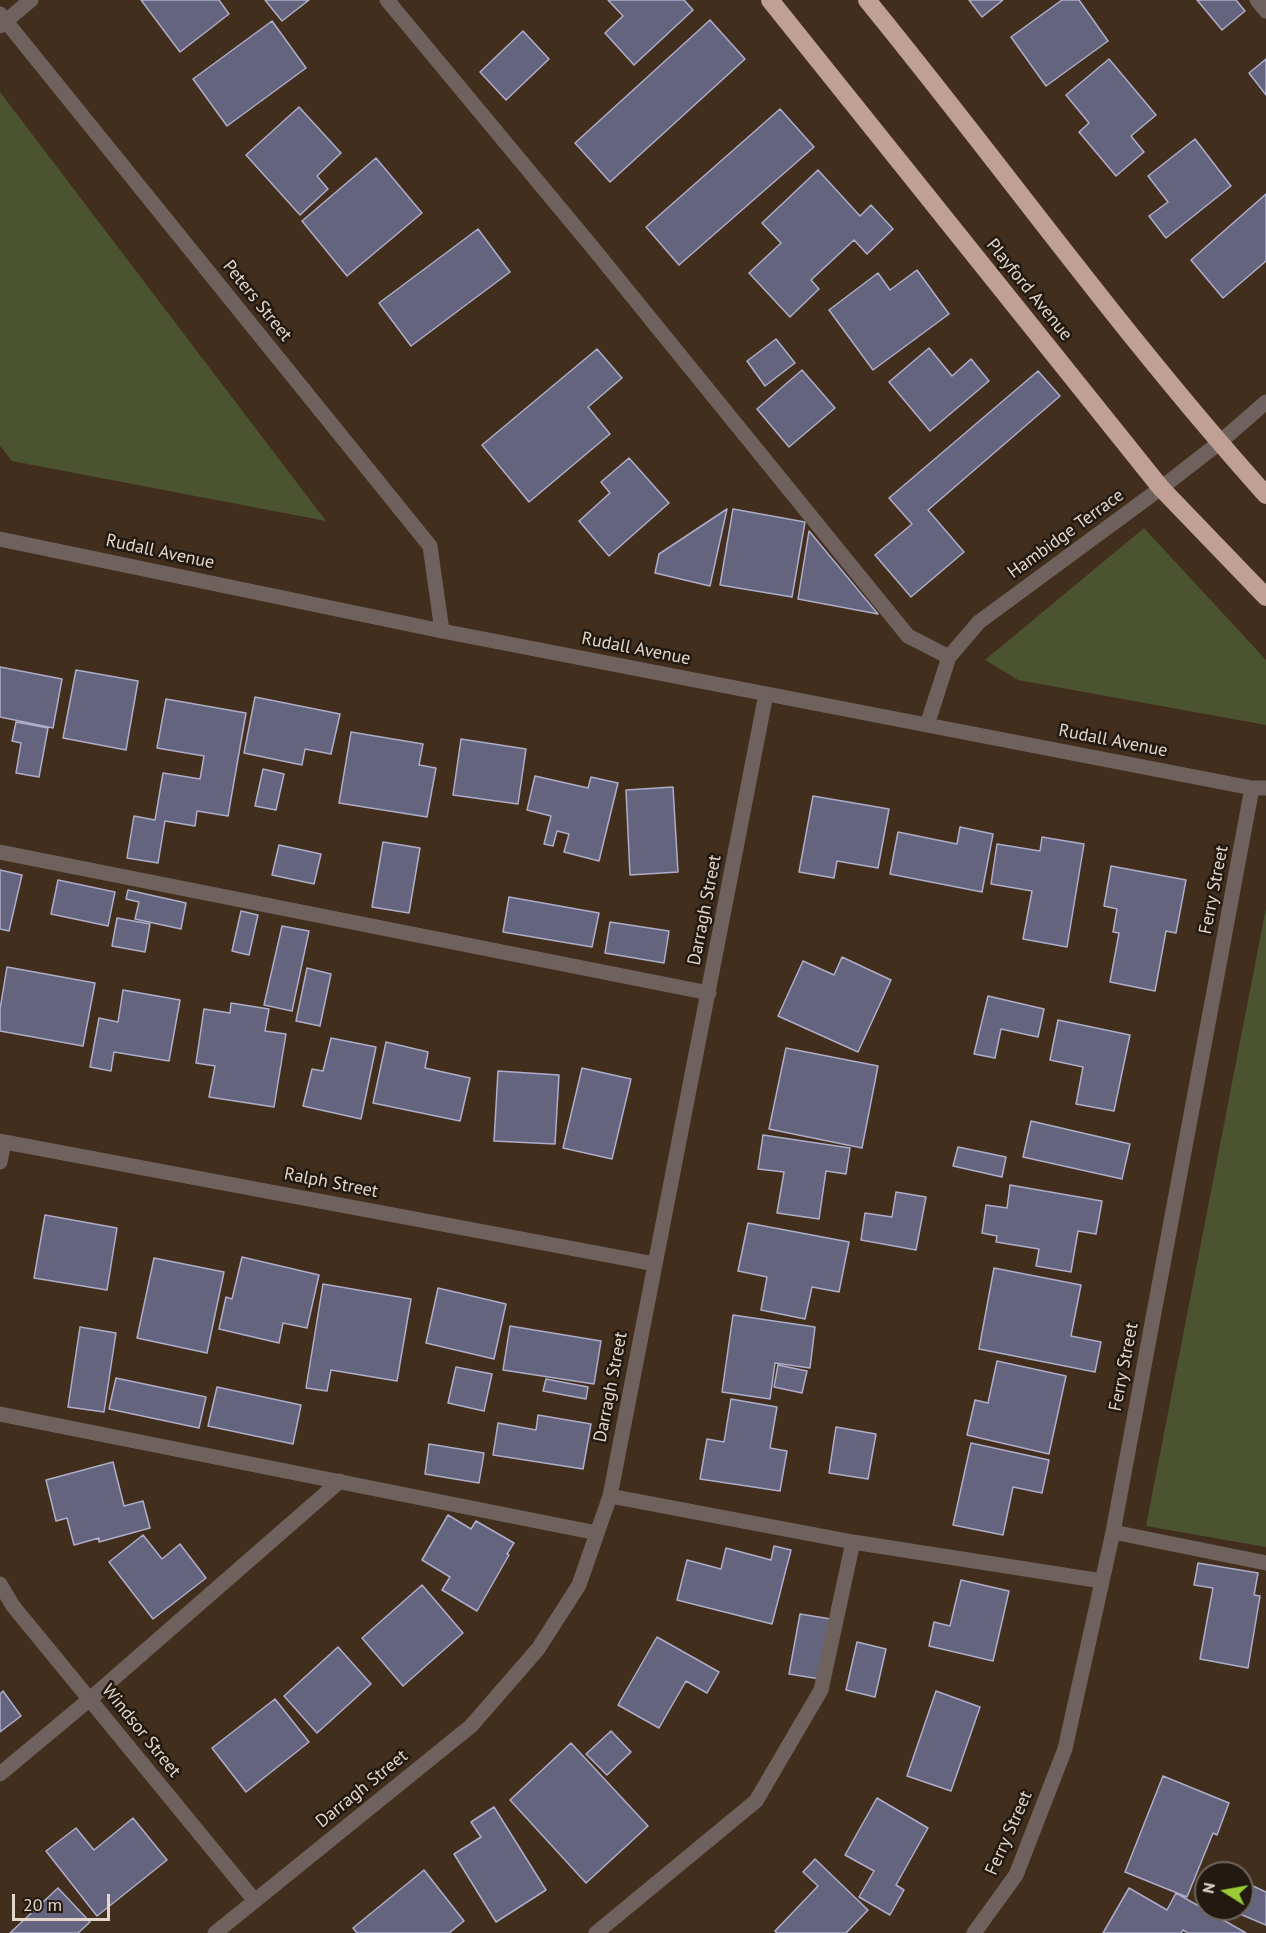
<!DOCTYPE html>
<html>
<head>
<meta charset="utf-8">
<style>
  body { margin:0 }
  #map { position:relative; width:1266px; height:1933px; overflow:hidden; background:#422e1c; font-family:"PT Sans",sans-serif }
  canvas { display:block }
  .north { position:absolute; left:1194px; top:1861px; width:60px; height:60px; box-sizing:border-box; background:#221911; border:2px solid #6f655b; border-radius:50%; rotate:281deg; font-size:16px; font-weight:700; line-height:24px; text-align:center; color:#e3d6cb }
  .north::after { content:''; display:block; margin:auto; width:21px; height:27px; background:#99cb35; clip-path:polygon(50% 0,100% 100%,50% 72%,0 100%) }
  .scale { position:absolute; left:12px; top:1894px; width:98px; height:27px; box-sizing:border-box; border:3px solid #e3d6cb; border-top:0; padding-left:8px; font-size:18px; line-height:21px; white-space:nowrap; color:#e3d6cb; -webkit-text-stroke:4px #221911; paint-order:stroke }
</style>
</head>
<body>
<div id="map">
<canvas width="1266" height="1933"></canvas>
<div class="north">N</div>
<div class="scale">20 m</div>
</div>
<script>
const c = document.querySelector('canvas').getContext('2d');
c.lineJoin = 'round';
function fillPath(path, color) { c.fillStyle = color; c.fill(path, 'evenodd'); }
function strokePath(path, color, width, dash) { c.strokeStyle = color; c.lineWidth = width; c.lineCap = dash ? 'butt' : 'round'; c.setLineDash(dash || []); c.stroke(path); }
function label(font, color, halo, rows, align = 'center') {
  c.font = font + ' "PT Sans",sans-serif'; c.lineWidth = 5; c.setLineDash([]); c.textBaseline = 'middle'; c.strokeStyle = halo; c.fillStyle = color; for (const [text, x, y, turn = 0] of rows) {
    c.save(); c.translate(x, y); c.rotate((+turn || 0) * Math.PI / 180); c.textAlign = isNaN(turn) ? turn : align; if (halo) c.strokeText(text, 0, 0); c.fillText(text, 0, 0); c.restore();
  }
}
fillPath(new Path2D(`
  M0,92l326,429 -314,-60 -12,-15z
  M1144,528l122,132v65l-248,-45 -33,-20z
  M1266,908v639l-120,-21z`), '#4b5331');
const building = new Path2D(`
  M141,0h78l10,14 -49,38z
  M265,0h44l-27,21z
  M608,0h76l9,10 -59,55 -29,-32 18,-17z
  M969,0h34l-21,17z
  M1062,0h17l29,41 -62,45 -35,-49z
  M1197,0h39l9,11 -23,19z
  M710,20l35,39 -135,123 -35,-39z
  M272,21l34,47 -79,58 -34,-47z
  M523,31l26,28 -43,41 -26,-28z
  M1109,59l47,56 -25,21 13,16 -28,24 -37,-44 10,-9 -23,-28z
  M1266,59v36l-17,-22z
  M299,107l42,46 -24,23 11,13 -28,26 -54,-60z
  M780,109l34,38 -135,118 -33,-38z
  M1195,139l36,47 -65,52 -17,-22 19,-14 -20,-26z
  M376,158l46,55 -75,63 -45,-55z
  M818,170l42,46 11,-11 22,24 -26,25 -13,-14 -43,40 8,9 -29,28 -41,-44 32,-30 -19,-20z
  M1266,194v67l-43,37 -32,-38z
  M478,229l32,43 -99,74 -32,-43z
  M917,270l32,44 -76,56 -44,-60 49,-37 12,17z
  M776,339l19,24 -30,23 -18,-25z
  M929,348l23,28 19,-17 18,22 -59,50 -41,-49z
  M597,349l25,29 -34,29 22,27 -81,68 -47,-57z
  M802,370l33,38 -46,39 -32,-38z
  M1038,371l22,25 -132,114 36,42 -53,45 -36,-42 37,-31 -23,-26z
  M629,458l40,45 -60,53 -30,-35 31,-28 -9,-11z
  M727,509l-17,77 -55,-13 4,-19z
  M733,509l72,13 -13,75 -72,-12z
  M809,531l69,83 -80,-15z
  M0,667l62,12 -9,49 -53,-11z
  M76,670l62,11 -12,69 -63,-12z
  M255,697l85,17 -9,40 -26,-5 -3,16 -58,-12z
  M166,699l80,14 -18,103 -31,-5 -2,15 -30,-5 -7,42 -31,-5 7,-42 21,4 8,-47 37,6 4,-23 -47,-8z
  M16,722l32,6 -9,49 -23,-4 5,-30 -9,-2z
  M351,732l72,12 -4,21 17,3 -9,49 -88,-14z
  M461,739l65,10 -8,55 -65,-9z
  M263,769l21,5 -8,36 -21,-4z
  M535,776l53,12 3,-11 27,6 -19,78 -35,-9 5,-18 -12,-3 -4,15 -9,-2 7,-28 -24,-6z
  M673,787l5,85 -48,3 -4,-85z
  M813,796l76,13 -11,59 -41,-7 -3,17 -35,-6z
  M960,827l33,7 -11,58 -92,-18 8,-42 59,12z
  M1042,837l42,7 -17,103 -44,-8 9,-48 -41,-7 6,-40 43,7z
  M383,842l37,6 -11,65 -37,-6z
  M279,845l42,9 -7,30 -42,-9z
  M1111,866l75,14 -10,53 -10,-2 -11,60 -45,-9 9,-49 -6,-1 4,-23 -13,-3z
  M0,870l22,5 -13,56 -9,-2z
  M58,880l57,12 -7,34 -57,-12z
  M128,890l58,13 -5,26 -46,-10 4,-17 -13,-3z
  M509,897l90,16 -7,34 -89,-15z
  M241,911l17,4 -9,40 -17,-4z
  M117,918l33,6 -5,28 -33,-6z
  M610,922l59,9 -5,32 -59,-10z
  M282,926l27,5 -17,80 -28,-6z
  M842,957l49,23 -33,72 -80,-36 25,-55 31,14z
  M7,967l88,16 -12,63 -83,-15v-22z
  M307,968l24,6 -11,52 -24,-5z
  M123,990l57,10 -11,61 -55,-9 -3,19 -21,-4 9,-49 19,4z
  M988,996l56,13 -6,28 -37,-8 -6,29 -21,-4z
  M231,1003l38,6 -4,22 21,3 -12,73 -65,-10 6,-31 -19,-3 8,-54 26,4z
  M1058,1020l72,15 -16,76 -38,-7 7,-37 -33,-7z
  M331,1038l45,9 -15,72 -58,-13 9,-37 11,2z
  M386,1042l42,10 -3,16 45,10 -10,43 -87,-18z
  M786,1048l92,18 -16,82 -93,-19z
  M582,1068l49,11 -19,80 -49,-11z
  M498,1071l61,4 -4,69 -61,-3z
  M1031,1121l99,23 -8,35 -99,-22z
  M763,1135l87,13 -4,26 -20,-3 -7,48 -42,-6 7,-41 -26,-3z
  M958,1147l48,10 -4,20 -49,-11z
  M1010,1185l92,16 -6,33 -18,-3 -7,41 -35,-6 3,-17 -43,-7 1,-6 -15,-3 4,-28 21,3z
  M896,1192l30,5 -10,53 -55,-10 4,-27 27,4z
  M45,1215l72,13 -10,62 -73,-12z
  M748,1223l101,19 -10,50 -27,-5 -7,32 -44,-9 6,-33 -29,-6z
  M242,1257l77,18 -12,53 -24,-5 -4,20 -60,-14 7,-32 6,2z
  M154,1258l70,14 -17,81 -70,-15z
  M994,1268l87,17 -10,51 30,6 -6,30 -116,-23z
  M323,1284l88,15 -14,82 -66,-11 -4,21 -21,-3z
  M438,1288l68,16 -12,55 -68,-16z
  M733,1315l82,12 -5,41 -35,-5 -5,36 -48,-7z
  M510,1326l91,15 -7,43 -91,-14z
  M80,1327l36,6 -12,79 -36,-5z
  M997,1361l69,15 -17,78 -82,-19 8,-35 13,3z
  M778,1365l29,6 -5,22 -28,-6z
  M456,1367l36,7 -8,37 -36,-8z
  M116,1378l90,19 -7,31 -90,-19z
  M546,1379l42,8 -2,12 -43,-8z
  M217,1387l84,18 -8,39 -85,-18z
  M731,1399l46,8 -7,41 17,3 -7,40 -80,-12 7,-40 17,3z
  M538,1415l53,9 -8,45 -90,-14 5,-32 38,7z
  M836,1427l40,7 -8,45 -39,-6z
  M971,1443l78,17 -7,33 -29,-6 -10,48 -50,-10z
  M429,1444l55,9 -5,30 -54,-9z
  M113,1462l11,44 19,-5 7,27 -51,14v-4l-25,7 -7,-27 -11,3 -10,-41z
  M448,1515l23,14 5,-8 38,22 -7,11 2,1 -32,56 -35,-21 8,-13 -28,-17z
  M143,1535l19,24 18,-15 26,34 -53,41 -44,-57z
  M774,1546l17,4 -19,74 -95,-24 10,-40 34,9 5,-21 45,12z
  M1198,1563l60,10 -4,22 6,1 -12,72 -48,-9 13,-71 -19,-3z
  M961,1580l48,11 -16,70 -64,-15 5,-24 16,4z
  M422,1585l41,48 -60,53 -41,-48z
  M800,1614l31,5 -11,60 -31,-5z
  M657,1637l62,35 -12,21 -21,-12 -27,47 -41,-23z
  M857,1642l29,7 -11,48 -29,-7z
  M338,1647l33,37 -54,49 -33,-37z
  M3,1691l18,25 -21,16v-38z
  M936,1691l44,16 -29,84 -44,-15z
  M275,1699l34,43 -63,50 -34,-44z
  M611,1731l20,21 -24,23 -21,-21z
  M571,1743l77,83 -62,57 -76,-83z
  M1163,1776l66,27 -12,32 -4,-2 -26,64 -62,-25z
  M877,1798l51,30 -32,57 8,5 -14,25 -31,-18 15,-26 -29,-16z
  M494,1807l52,83 -50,32 -42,-68 27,-17 -10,-15z
  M133,1818l34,42 -70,56 -51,-65 30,-23 18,22z
  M815,1859l53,51 -22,23h-69l-2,-2 43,-45 -15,-14z
  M424,1870l40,51 -15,12h-92l-4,-5z
  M1253,1886l13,6v33l-26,-11z
  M58,1888l32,34 -12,11h-68z
  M1129,1888l38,22 9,-17 70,40h-58l-5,-3 -2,3h-78z`);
fillPath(building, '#65647f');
strokePath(building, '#aeadca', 1.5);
strokePath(new Path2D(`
  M387,0l206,248 315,388 41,21
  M1257,0l9,11
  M0,14l430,532 12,85
  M0,26l31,-26
  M0,539l442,92 810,157h14
  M927,725l22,-68 30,-35 182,-134 58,-45 47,-41
  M0,852l709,141
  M0,1141l655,123
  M0,1162l4,-20
  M0,1414l597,119
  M610,1496l243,46 249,39
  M1113,1532l153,31
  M0,1584l13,22 242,295
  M0,1774l90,-75 250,-218
  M215,1933l256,-207 67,-77 41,-64 31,-89 156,-802
  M596,1933l160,-132 65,-111 32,-148
  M974,1933l42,-58 49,-126 48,-217 139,-744`), '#6f615d', 15);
strokePath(new Path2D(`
  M770,0l391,488 105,109
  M867,0c134,164 257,337 399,495`), '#c09f95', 18);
label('18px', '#e3d6cb', '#221911', [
  ["Playford Avenue",1029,290,51],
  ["Peters Street",257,301,51],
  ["Hambidge Terrace",1066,534,-36],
  ["Rudall Avenue",160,552,12],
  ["Rudall Avenue",636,649,11],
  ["Rudall Avenue",1113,741,11],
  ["Ferry Street",1214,890,-79],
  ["Darragh Street",705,910,-79],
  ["Ralph Street",331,1183,11],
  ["Ferry Street",1124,1367,-79],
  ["Darragh Street",611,1387,-79],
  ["Windsor Street",141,1731,51],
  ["Darragh Street",362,1789,-39],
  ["Ferry Street",1009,1833,-66]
]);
</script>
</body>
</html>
